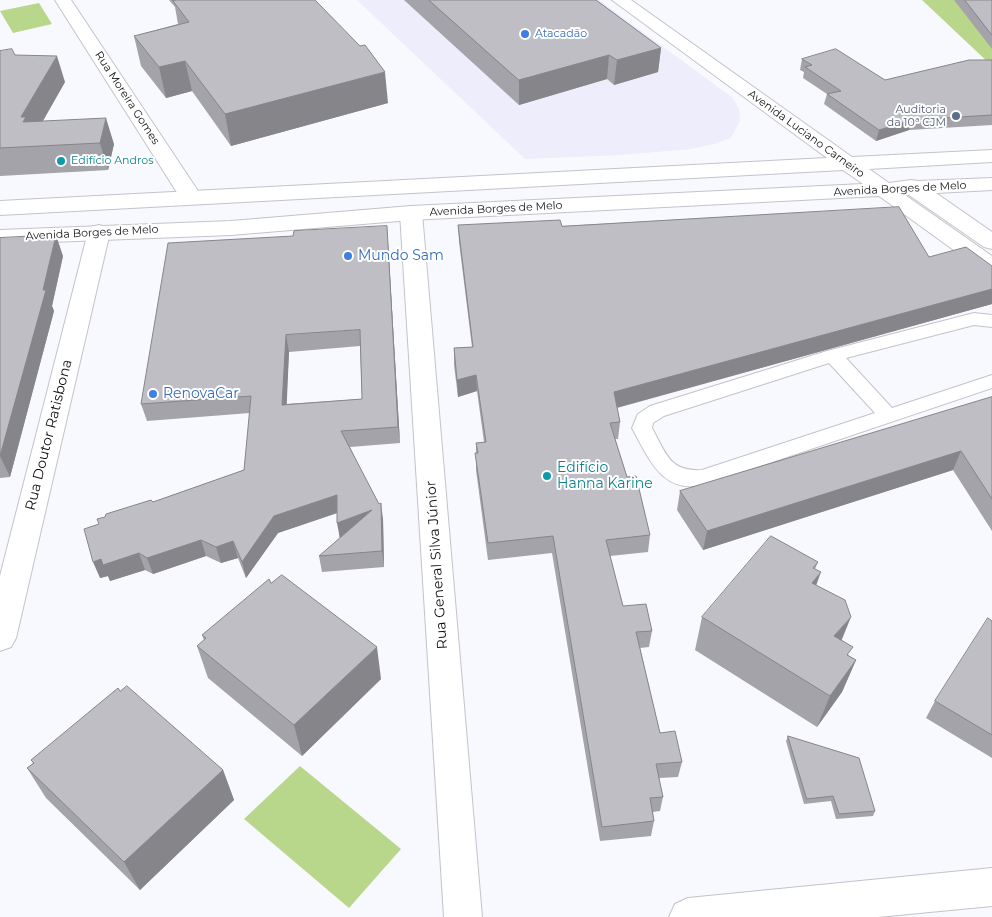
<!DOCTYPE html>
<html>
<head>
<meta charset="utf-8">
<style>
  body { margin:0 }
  canvas { display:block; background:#f8f8ff }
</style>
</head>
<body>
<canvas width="992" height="917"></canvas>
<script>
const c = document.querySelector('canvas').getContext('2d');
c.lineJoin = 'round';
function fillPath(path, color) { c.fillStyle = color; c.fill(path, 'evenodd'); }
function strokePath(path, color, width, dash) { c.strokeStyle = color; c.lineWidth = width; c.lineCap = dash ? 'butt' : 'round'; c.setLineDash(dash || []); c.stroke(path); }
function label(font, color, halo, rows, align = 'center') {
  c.font = font + ' Montserrat,sans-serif'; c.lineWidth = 4; c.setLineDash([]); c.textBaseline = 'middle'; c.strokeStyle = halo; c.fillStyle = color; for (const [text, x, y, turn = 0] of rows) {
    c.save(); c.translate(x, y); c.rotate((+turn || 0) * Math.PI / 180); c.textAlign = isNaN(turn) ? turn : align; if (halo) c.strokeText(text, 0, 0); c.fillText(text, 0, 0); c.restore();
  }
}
fillPath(new Path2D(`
  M357,0h242l134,98 6,11 1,12 -9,17 -17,6 -23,5 -70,6 -96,4z`), '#eeedfc');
fillPath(new Path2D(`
  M922,0h70v66z
  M39,3l13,21 -39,9 -13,-22z
  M300,766l101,83 -52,59 -105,-89z`), '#b9d78b');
const lane = new Path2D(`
  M974,313l18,2v12l-18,-2 -128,33 46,50 100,-33v13l-282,95c-46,15 -60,-22 -78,-55l6,-14 12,-8 177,-55zM829,363l46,50 -173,57c-33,2 -36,-17 -50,-42l1,-5 11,-7z`);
const street = new Path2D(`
  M55,0h16l131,197 -3,5 -8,1 -8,-1z
  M411,206l8,2 3,5 60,704h-38l-44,-704 3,-5z
  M99,225l8,2 3,5 -94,406 -5,9 -11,4v-75l88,-344 3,-5z`);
const secondary = new Path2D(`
  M992,868v38l-114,11h-209l6,-13 13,-6z`);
const primary = new Path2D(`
  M612,0h19l221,157 140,-7v12l-123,7 20,14 22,-3 7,1 74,-3v12l-56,3 56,39v17l-8,-2 -75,-52h-4l87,61v18l-8,-2 -105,-76 -468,24 -180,15 -231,9v-14l231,-9 180,-15 452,-22 -20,-14 -843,45v-14l827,-43z`);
strokePath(lane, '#c3c3ca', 2);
strokePath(street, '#c3c3ca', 2);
strokePath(secondary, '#c3c3ca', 2);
strokePath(primary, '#c3c3ca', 2);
fillPath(lane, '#fff');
fillPath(street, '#fff');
fillPath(secondary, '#fff');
fillPath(primary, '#fff');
fillPath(new Path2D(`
  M169,0h146l73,103 -157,43 -39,-55 -26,7 -25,-32 -7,-30 44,-12 -3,-17z
  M404,0h192l65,48 -3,24 -44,13 -7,-6 -88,26z
  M954,0h38v49z
  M0,51l15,4 50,27 -22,39 71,23 -6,26 -108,6z
  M802,59l83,21 107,-20v65l-83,5 -33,11 -52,-37 3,-10 -24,-16 1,-6 -4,-2z
  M458,225l104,1 367,31 63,9v38l-375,104 3,14 -2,17h-3l12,38 23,58 -2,17 -38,4 13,50 29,25 -3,16 -9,1 20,85 22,29 -4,15 -19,1 4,19 -3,14 -7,1 1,9 -3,15 -51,5 -48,-288 -64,7 -12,-90v-27l8,-1 -7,-51 -19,6 -4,-32v-17l18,-1 -13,-105z
  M0,238l63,18 -11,50 2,5 -44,166 -10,1z
  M388,242l12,201 -50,4 33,72 1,48 -62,5 -3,-16 21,-18 -3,-25 -59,20 -32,45 -8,-20 -17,5 -15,-7 -53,18 -8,-4 -35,11 -2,-5 -8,2 -1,-54 54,-22 91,-32 6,-57 -103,8 -6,-17zM360,346l2,53 -76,5 3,-52z
  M992,397v134l-39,-61 -250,80 -26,-40 3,-19z
  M818,562l-3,7 1,16 33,71 7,4 -14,32 -25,35 -122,-77 7,-33z
  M271,583l110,96 -79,77 -94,-78 -11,-32 7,-6 -2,-5z
  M992,621v137l-66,-40 9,-17z
  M120,691l103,79 11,30 -94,90 -94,-92 -19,-30 6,-5 -2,-3z
  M788,736l87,75 -2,5 -37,3 -5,-18 -27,3 -18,-63z`), '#a4a3a9');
fillPath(new Path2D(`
  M661,48l-3,24 -44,13 3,-25z
  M609,55l-2,24 -88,26v-25z
  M57,56l8,26 -32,56 -12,-21z
  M185,61l7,30 -26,7 -7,-31z
  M385,72l3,31 -157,43 -6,-32z
  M106,118l8,26 -6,26 -8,-27z
  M912,120l-3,10 -33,11 3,-11z
  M387,226l1,16 12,201 -2,-16z
  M56,235l7,21 -11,50 2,5 -44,166 -10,-21 43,-166z
  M992,289v15l-380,105 2,-17z
  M286,335l3,17 -3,69 -4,-16z
  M476,375l1,16 -19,6 -1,-17z
  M961,451l-8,19 -250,80 4,-19z
  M337,495l3,17 -62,21 -32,45 -4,-16 32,-46z
  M381,503l2,16 1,48 -2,-16z
  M372,510l-32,29 -3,-16z
  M201,540l5,16 -53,18 -6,-16z
  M233,541l5,17 -17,5 -5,-16z
  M139,553l6,17 -35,11 -2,-5 -8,2 -7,-16 8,-3z
  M821,572l-12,33 3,-22z
  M851,617l-13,32 -4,-13z
  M377,647l4,32 -79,77 -8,-31z
  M856,660l-14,32 -25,35 13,-31z
  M223,770l11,30 -94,90 -16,-28z`), '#86858a');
const building = new Path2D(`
  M177,0h138l45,46 5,-1 20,27 -160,42 -40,-53 -26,6 -25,-31 55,-14 -16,-21z
  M429,0h167l65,48 -44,12 -8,-5 -90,25z
  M965,0h27v35z
  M12,49l3,6 42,1 -36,61h5l-3,5 83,-4 -6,25 -100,5v-97z
  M836,49l49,31 84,-20h23v55l-80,5 -33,10 -52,-36 14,-3 -36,-24 7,-2 -10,-6z
  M899,207l30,50 37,-10 26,19v23l-378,103 6,30 -10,1 17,54 9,-1 14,59 -44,5 17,66 23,-2 6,27 -16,1 24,101 15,-2 7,31 -26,2 7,33 -13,1 4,23 -52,6 -49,-291 -65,7 -13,-90h3l-2,-10 10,-1 -10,-67 -19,5 -3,-32 19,-1 -15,-122 102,-5 2,6z
  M387,226l11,201 -57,4 38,73 2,-1 1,48 -63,5 53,-46 -35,13v-28l-63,21 -32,46 -9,-21 -17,6 -15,-7 -54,18 -8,-5 -36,12 -2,-6 -8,3 -9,-33 15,-5 -2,-5 8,-2 1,-3 45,-14 2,2 91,-32 7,-74 -110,8 27,-161 125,-7 1,-5zM360,330l2,69 -80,6 4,-70z
  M56,235l-13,55h3l-46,166v-218z
  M992,397v102l-31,-48 -254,80 -27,-40z
  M771,536l47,26 -5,6 8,4 -9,11 33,17 6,17 -17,19 19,11 -6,8 9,5 -26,36 -128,-79z
  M282,575l95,72 -83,78 -97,-79 9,-8 -4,-3 67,-56 2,4z
  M988,618l4,3v114l-57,-34z
  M127,686l96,84 -99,92 -97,-94 7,-5 -3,-3 87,-72 2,3z
  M788,736l71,22 16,53 -36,3 -6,-18 -26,3z`);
fillPath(building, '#bfbec5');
strokePath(building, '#86858a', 1);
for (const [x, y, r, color] of [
  [525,34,5,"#3f7fe0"],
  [956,116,5,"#5c6f8a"],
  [61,161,5,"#0f9aa8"],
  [348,256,5,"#3f7fe0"],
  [153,394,5,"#3f7fe0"],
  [547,476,5,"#0f9aa8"]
]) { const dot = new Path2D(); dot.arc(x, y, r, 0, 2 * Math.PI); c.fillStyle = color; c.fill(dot); strokePath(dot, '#fff', 2); }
label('11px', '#366cbe', '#fff', [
  ["Atacadão",535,34]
], 'left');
label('11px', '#111114', '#fff', [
  ["Rua Moreira Gomes",127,98,57],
  ["Avenida Luciano Carneiro",806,134,36],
  ["Avenida Borges de Melo",900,189,-3],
  ["Avenida Borges de Melo",496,209,-3],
  ["Avenida Borges de Melo",92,233,-3]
]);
label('11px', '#4e5e75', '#fff', [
  ["Auditoria",946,110],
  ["da 10ª CJM",946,123]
], 'right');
label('11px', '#0d838f', '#fff', [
  ["Edifício Andros",71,161]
], 'left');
label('14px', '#366cbe', '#fff', [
  ["Mundo Sam",358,256],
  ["RenovaCar",163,394]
], 'left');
label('14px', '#111114', '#fff', [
  ["Rua Doutor Ratisbona",49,435,-76],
  ["Rua General Silva Júnior",437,565,-94]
]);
label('14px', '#0d838f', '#fff', [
  ["Edifício",557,468],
  ["Hanna Karine",557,484]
], 'left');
</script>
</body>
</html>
